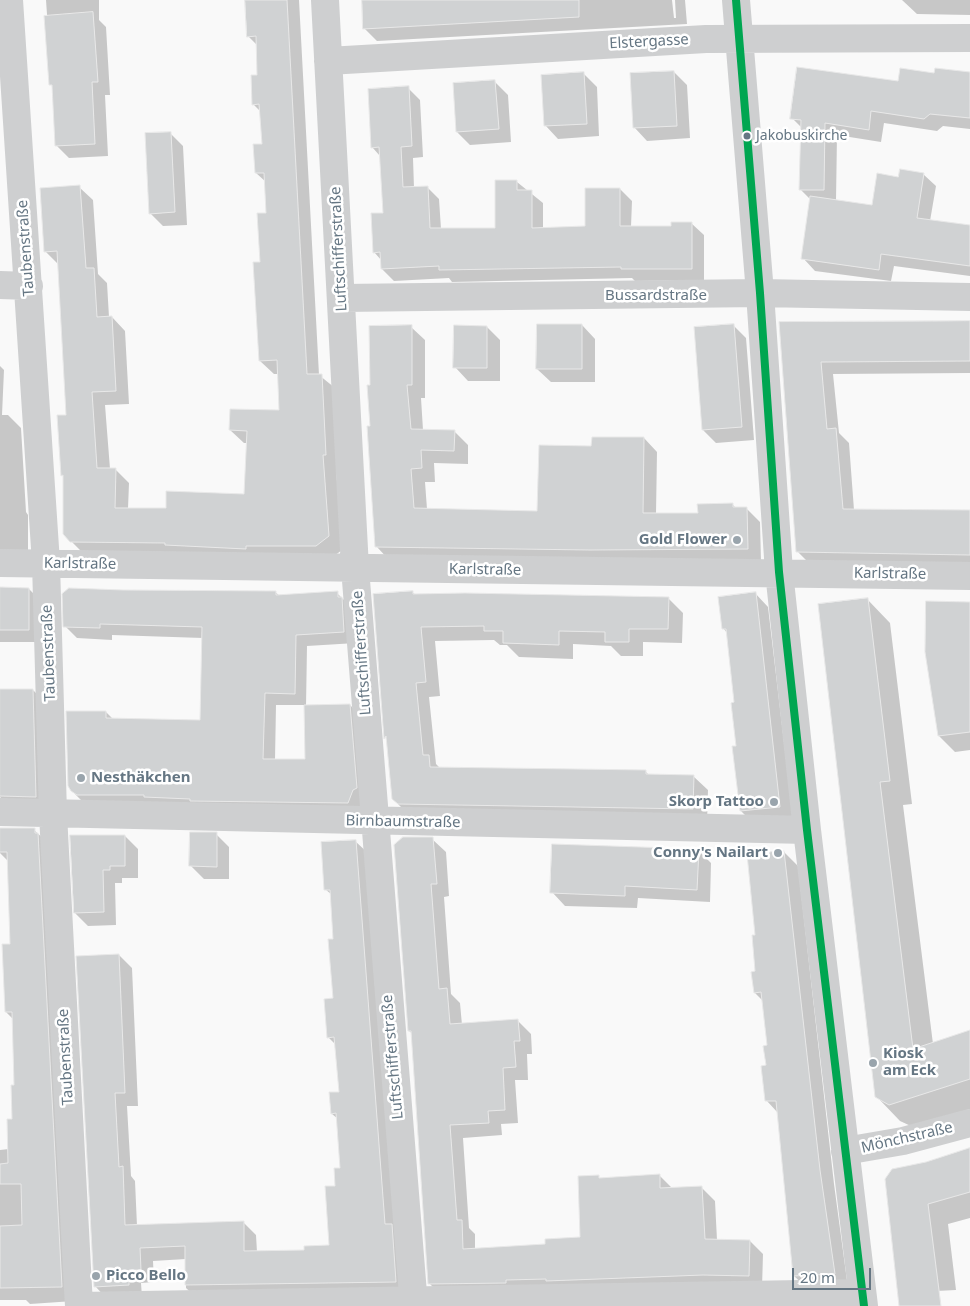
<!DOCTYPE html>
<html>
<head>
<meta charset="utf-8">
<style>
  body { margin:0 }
  #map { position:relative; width:970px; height:1306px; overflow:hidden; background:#f9f9f9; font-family:"Noto Sans",sans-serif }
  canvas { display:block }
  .scale { position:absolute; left:792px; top:1268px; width:79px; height:22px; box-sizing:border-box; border:2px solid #657683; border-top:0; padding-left:6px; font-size:15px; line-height:18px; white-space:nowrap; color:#657683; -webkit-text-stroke:4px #fff; paint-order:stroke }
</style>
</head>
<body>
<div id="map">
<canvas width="970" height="1306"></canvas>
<div class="scale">20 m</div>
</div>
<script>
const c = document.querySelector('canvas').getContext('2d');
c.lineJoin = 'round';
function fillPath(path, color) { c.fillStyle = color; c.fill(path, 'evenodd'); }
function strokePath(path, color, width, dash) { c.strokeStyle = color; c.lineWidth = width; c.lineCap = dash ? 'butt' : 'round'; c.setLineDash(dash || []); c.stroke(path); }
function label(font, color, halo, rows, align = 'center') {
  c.font = font + ' "Noto Sans",sans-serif'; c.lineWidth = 5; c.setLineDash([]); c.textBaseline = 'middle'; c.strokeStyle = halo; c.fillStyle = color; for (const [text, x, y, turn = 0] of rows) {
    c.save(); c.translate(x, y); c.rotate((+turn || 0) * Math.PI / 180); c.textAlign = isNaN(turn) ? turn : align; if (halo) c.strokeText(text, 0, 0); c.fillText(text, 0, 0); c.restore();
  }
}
fillPath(new Path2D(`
  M46,0h53v20l7,7 4,68h-5l3,61 -39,2 -13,-13z
  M246,0h53l20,375 16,13 4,80h-3l6,82 -12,9 -245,-4 -14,-14 -6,-63 -3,-3 5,-59 -8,-151 -14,-14 34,-64 14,13 5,74 9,9 2,34h3l13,14 4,73 -24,1 5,64h5l14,14 -1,26h39l79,-14 2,-52h-4l-14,-13 50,-19 -1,-37h-5l-14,-13 1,-98 6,-49 -1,-32 -10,-9 8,-28 -3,-33 -8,-8 5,-28v-30l-10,-10z
  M364,0h308l2,18h2l-1,-18h10l2,24 -310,17 -13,-13z
  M902,0h68v15l-53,-1z
  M674,72l13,13 3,53 -43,3 -13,-14z
  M970,73v56l-27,-3 -6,5 -53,-8 -3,19 -44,-7 -1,66 37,6 26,-29 24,-4 13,12 -6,35 40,6v49l-76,-10 -3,15 -76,-10 -12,-13 8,-58 -10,-10 1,-62 -10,-10 108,-35 35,-9z
  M584,74l13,13 2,49 -41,3 -13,-14z
  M495,82l13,13 3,47 -41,3 -13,-13z
  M408,88l12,12 3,57 -10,1 1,30 13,-1 12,12 2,30h55l21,-47 26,21v26l43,-1 34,-39 12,12 -1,26h41l19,-4 13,12v45l-69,1 -3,-3 -180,4 -3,-4 -55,3 -12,-12v-8l-8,-9 10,-38 -4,-58 -8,-9z
  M170,133l13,13 4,79 -24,1 -13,-13z
  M780,323h190v50l-137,1 6,59 10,10 5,67 116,2v55l-160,-3 -13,-13z
  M582,325l13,14v43h-44l-14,-13z
  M733,325l13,13 8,102 -38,3 -13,-13z
  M411,327l14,13v58h-4l2,32 31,1 14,14v19l-34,-1 1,19h-10l2,27 112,3 54,-65 51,-9 13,14 -1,62h43l34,-9 4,4 9,-1 14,14 1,40 -371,-1 -13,-14 -6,-120z
  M487,327l13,13v41h-32l-13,-14z
  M0,366l4,4 -2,45h6l13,13 5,84 2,3v38h-28z
  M0,589h29l13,13 -1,40h-41z
  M123,592h152l5,4 57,-3 12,12 7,38 -49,3 -1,61 44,-2 12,12 6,83 -8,14 -276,-11 -12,-12 34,-79 7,7 88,3 2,-84 -91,-3v5l-35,-2 -12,-12zM276,705h29l2,56 -32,-1z
  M412,592l4,3 252,3 15,15 -1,30 -39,-1v14h-22l-10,-10 -38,-2v15l-54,-2 -12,-12h-7l-6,-5 -59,1 5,55 -11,1 7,67 5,5 204,2 4,4 44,1 15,14 -1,33 -299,-9 -15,-15 -5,-58 -2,-2 -12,-144z
  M755,593l13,14 25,212 -39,5 -13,-13 -5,-108 -8,-69 -5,-6z
  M867,599l23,24 22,181 -9,1 30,239 37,-12v77l-57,18 -13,-6 -23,-24z
  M970,603v147l-15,2 -16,-16z
  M0,690h33l13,13 3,107 -36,-1 -13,-12z
  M0,828l34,2 13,12 27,459 -44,3 -4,-4h-26v-150l9,-1 6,-63 -2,-67 -7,-7 5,-67 -2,-83 -9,-9z
  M216,834l13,13v32h-25l-13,-13z
  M125,836l13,13v29h-16v5h-7l1,42 -28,1 -13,-13z
  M432,839l14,13 3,44 -5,1 7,97 9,9 2,22 56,-4 13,13 1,20h-5l1,26h-13l3,43 -17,1 1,11 -39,3 6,90 6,6v15l71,-4 35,-6 17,-62 2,2 59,-4 14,14 29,-1 13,13 2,39 33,1 13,13 -1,34 -320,8 -13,-13 -16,-249 -4,-3z
  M355,841l14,13 40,442 -209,5 -14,-13v-29l-33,2 1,21 -13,1 1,14 -34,3 -13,-14 24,-331 13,13 6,138h-11l4,70 4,5 2,45 106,-4 13,13 1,17 49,-1 24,-4 7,-60 4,-18 -3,-50 -6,-5 8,-21 -4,-48 -8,-8 7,-37v-60l-3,-45 -7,-6z
  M698,850l13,13 -1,39 -72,-4 -1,10 -72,-2 -13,-14z
  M784,852l14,14 36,318 14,104 -40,1 -14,-13 -16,-163 -11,-12 2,-55 -6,-45 -8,-8 2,-57z
  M970,1148v70l-22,6 8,66 -40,2 10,-129z`), '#0003');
const building = new Path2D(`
  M245,0h42l20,374h15l4,81h-3l6,81 -13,10h-70v3l-81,-4v-2l-95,-1 -7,-8v-59l-2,1 -4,-61h9l-9,-164 -13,1 -4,-64 40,-3 6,83h8l3,49 15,-1 4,75 -24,1 5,76h19l-1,40h51v-17l78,3 3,-63 -18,-1 1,-21 49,1 -2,-50 -18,1 -6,-99h7l-3,-49h9l-2,-40h-9l-2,-29h9l-3,-40 -7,1 -1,-30h6l-1,-39 -9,1z
  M362,0h217v17l-216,12z
  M93,12l5,70h-6l3,62 -40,2 -3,-61h-3l-5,-69z
  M797,67l101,14 2,-13 34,5 1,-5 35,4v46l-40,-4 -6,5 -53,-8 -2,19 -44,-7 -1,67h-25l2,-70 -11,-1z
  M674,71l3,55 -44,2 -3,-55z
  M584,72l3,52 -43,2 -3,-51z
  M495,80l4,49 -43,3 -3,-49z
  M409,86l3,60 -11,1 2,40 25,-1 2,42h65v-48h22v10h15v38l53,-2v-38h35v38h51v-4h21v47h-71v-2l-182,3v-4l-58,3 -1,-17 -7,1 -2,-40h12l-4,-66 -8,1 -3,-59z
  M171,132l4,80 -26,2 -4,-81z
  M900,169l24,4 -7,45 53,7v41l-89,-12 -2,16 -78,-11 9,-63 62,9 5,-32 21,4z
  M970,321v40l-149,1 6,67 9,-1 7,81 127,1v45l-174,-3 -17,-230z
  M537,324h45v45h-46z
  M734,324l8,103 -40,3 -8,-103z
  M412,325v60h-5l4,44 44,1 -1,21 -33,-1 1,18 -11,1 3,39 123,3 2,-66 52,1 1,-9h52l-1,76h55l-1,-9 36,-1v4h14l1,42 -158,1 -215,-3 -8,-121h3l-3,-41h3l-1,-59z
  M454,325l33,1v42h-34z
  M0,587l29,1v42h-29z
  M69,588l54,2 153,1v4l62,-4v6h4l2,35 -48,3 -1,59 -30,-1 -2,66h42l-1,-54 46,-1 7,84 -4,2 -5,13 -158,-2v-2l-46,-2v-2h-67l-6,-4 -3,-5 -2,-75h40v7l94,2 2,-93 -102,-3v4l-37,-1 -1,-33z
  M413,591v3l52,-1 204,4 -1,32h-39v13h-24v-10l-46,-1v14l-56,-2v-12h-19v-5l-63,1 5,55 -10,1 7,72h6l1,12 216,3v4l48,1 -1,34 -295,-5 -6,-5 -6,-63 -2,3 -11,-145z
  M756,592l24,215 -40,4 -8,-65h4l-5,-43 3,-1 -8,-73h-4l-4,-32z
  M868,598l22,183 -10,1 33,267 57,-19v49l-81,26 -14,-8 -57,-493z
  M926,601l44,1v130l-32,4 -13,-84z
  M0,689h33l3,108 -36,-1z
  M0,828h35v5h3l24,454 -62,1v-62l22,-1 -1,-41h-21v-20l8,-1 -1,-44h5l-1,-34h3l-2,-73h-7l-3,-68h8l-3,-92h-7z
  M190,832h27v35l-28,-1z
  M70,835h55v31h-15v4h-7l1,42 -30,1z
  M403,837h30l4,47h-6l8,105 8,-1 3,36 68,-5 2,22h-6l2,26 -13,1 2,42 -17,1 1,12 -39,2 7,95h5l1,29 82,-5v-5l35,-2 -2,-61 21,-1v3l61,-4v14l42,-2 3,53 45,1 -1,36 -46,-1 -157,6v-2l-40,1v3l-78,1 -17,-253h-3l-14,-186z
  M356,840l29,384h7l4,58 -211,3v-39l-45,2 1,22h-12v15l-35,2 -18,-331 43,-2 6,139h-10l4,74 4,-1 2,59 119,-4v30l60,-1v-4l25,-1 -4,-59h10l-1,-18h6l-4,-55 -5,1 -2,-22h10l-5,-55 -7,1 -3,-39 9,-1 -5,-59h5l-3,-49h-6l-3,-48z
  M552,844l147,5 -2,41 -72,-4v10l-75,-3z
  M784,851l36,319 15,104 -42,2 -17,-175h-11l-4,-35 5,-1 -3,-19 4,-1 -6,-53 -7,1 -3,-21 4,-1 -3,-36h3l-8,-81z
  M970,1148v44l-42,12 13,102h-42l-14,-127 7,-10 34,-7z`);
fillPath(building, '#d0d2d3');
strokePath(building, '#e8e8e8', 1);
strokePath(new Path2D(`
  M9,0l37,563 7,251 26,492
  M325,0l30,568 59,738
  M736,0l24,293 19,279 28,258 57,476
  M328,61l378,-22 264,-1
  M0,285l29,1
  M342,298l418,-5 210,4
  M0,563l970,13
  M0,812l807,18
  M845,1151l58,-10 67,-18
  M80,1306l782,-13`), '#cecfd0', 28);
strokePath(new Path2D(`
  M736,0l24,293 19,279 28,258 57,476`), '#00a651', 8);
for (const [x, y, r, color] of [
  [747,136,4.5,"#657683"],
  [737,540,5,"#99a4ac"],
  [81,778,5,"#99a4ac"],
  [774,802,5,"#99a4ac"],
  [778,853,5,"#99a4ac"],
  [873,1063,5,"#99a4ac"],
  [96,1276,5,"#99a4ac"]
]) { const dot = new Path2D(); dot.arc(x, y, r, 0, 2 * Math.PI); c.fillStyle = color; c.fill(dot); strokePath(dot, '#fff', 2); }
label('14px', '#657683', '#fff', [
  ["Jakobuskirche",756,136]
], 'left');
label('15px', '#657683', '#fff', [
  ["Elstergasse",649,42,-3],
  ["Taubenstraße",26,248,-94],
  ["Luftschifferstraße",339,249,-93],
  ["Bussardstraße",656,296],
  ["Karlstraße",80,564,1],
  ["Karlstraße",485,570,1],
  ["Karlstraße",890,574,1],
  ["Taubenstraße",49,653,-92],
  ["Luftschifferstraße",362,653,-94],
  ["Birnbaumstraße",403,822,1],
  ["Taubenstraße",66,1057,-93],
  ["Luftschifferstraße",393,1057,-95],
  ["Mönchstraße",907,1138,-13]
]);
label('bold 15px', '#657683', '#fff', [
  ["Gold Flower",727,540],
  ["Nesthäkchen",91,778,"left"],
  ["Skorp Tattoo",764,802],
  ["Conny's Nailart",768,853],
  ["Kiosk",883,1054,"left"],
  ["am Eck",883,1071,"left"],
  ["Picco Bello",106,1276,"left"]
], 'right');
</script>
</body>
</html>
